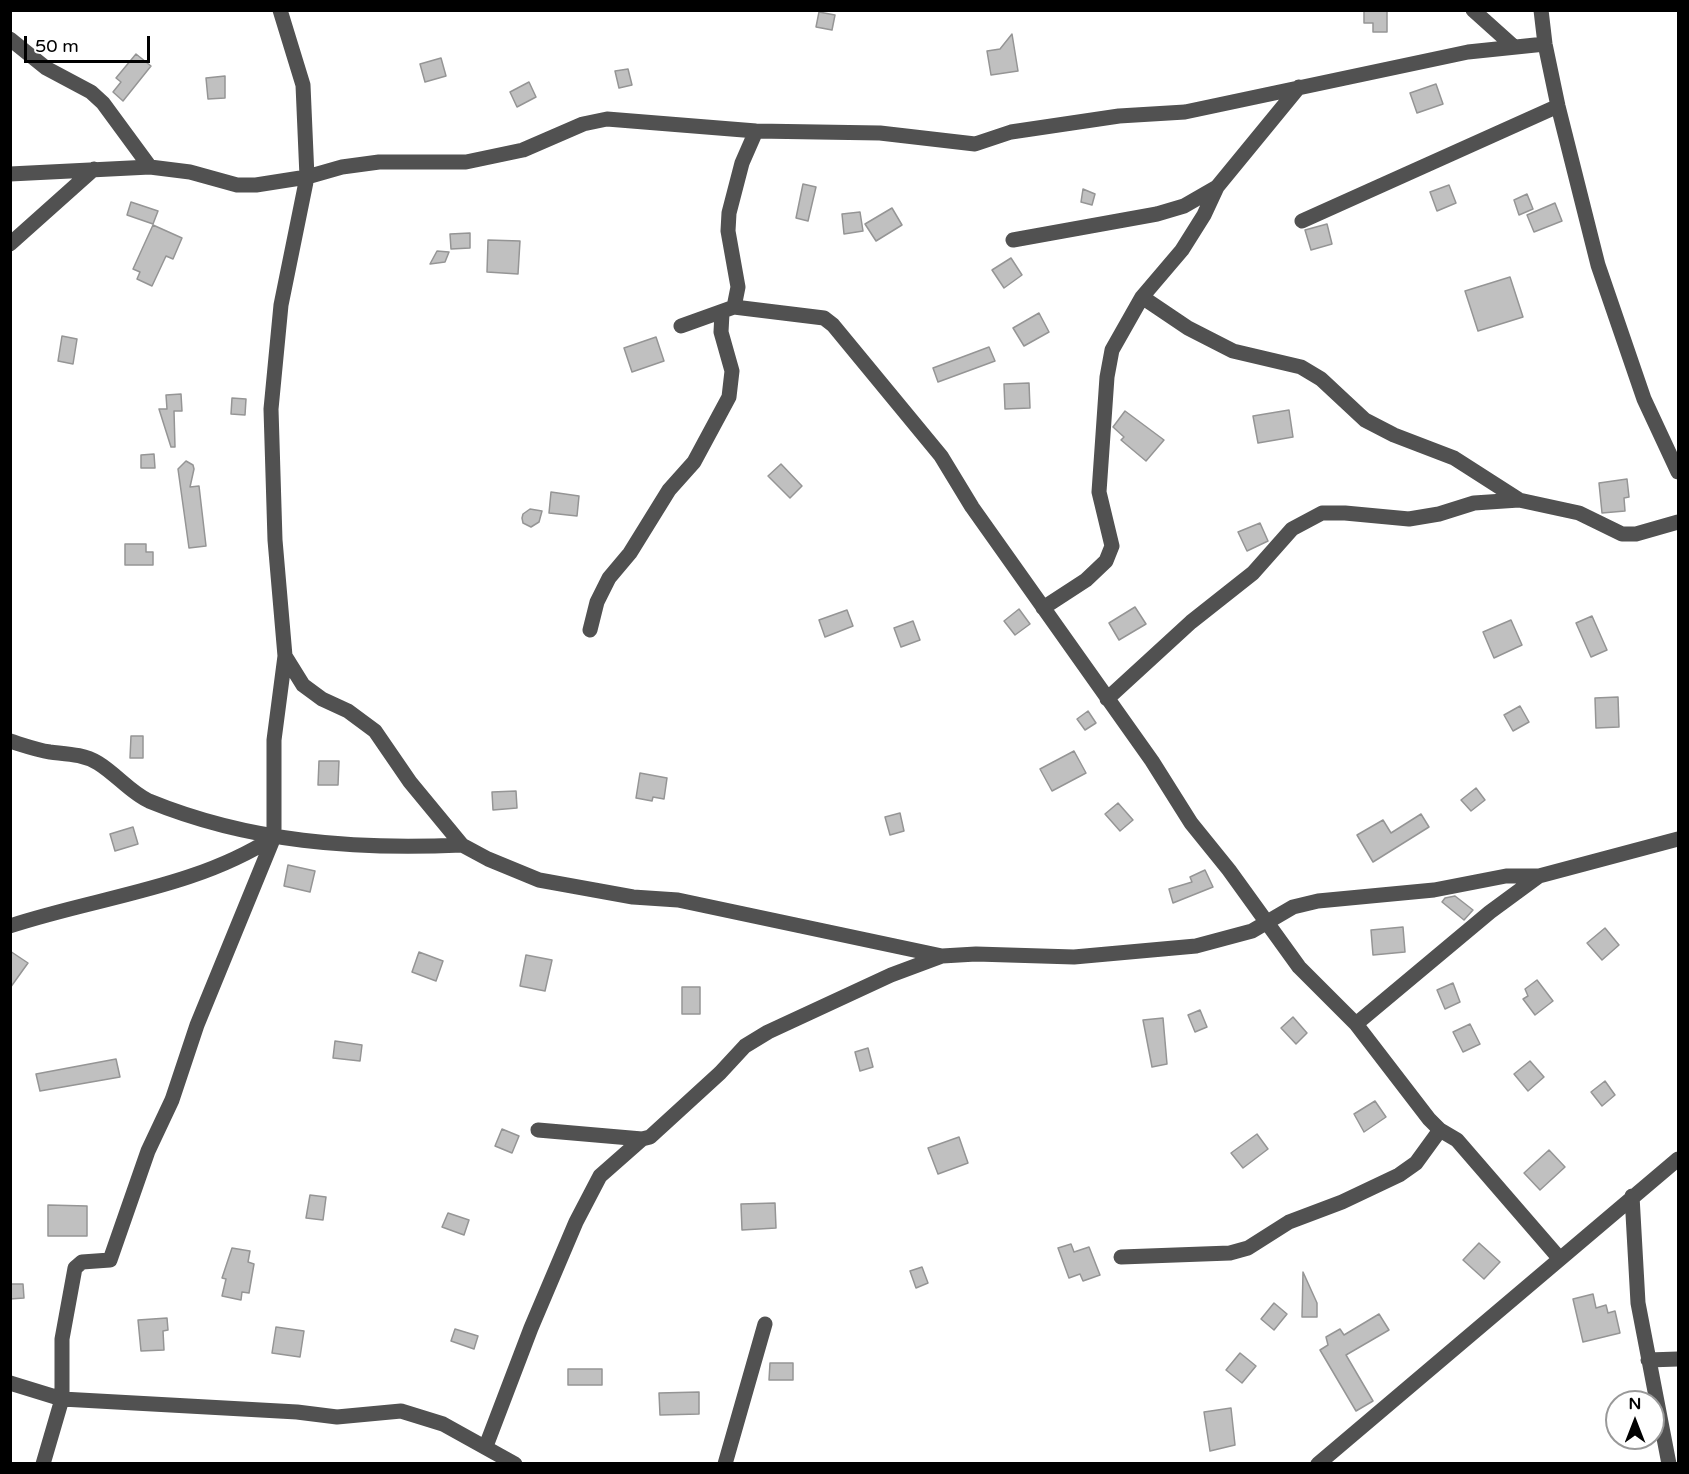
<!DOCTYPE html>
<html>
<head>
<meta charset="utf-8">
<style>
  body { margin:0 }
  #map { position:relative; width:1689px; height:1474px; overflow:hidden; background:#fff; font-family:"Varela Round",sans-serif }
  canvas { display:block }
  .frame { position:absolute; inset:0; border:12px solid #000; pointer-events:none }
  .north { position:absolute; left:1605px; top:1390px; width:60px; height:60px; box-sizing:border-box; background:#fff; border:2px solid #999; border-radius:50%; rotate:0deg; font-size:16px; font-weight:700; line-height:24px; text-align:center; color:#000 }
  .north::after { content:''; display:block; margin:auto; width:21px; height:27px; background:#000; clip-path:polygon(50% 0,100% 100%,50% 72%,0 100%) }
  .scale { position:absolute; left:24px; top:36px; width:126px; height:27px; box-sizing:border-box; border:3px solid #000; border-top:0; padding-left:8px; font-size:18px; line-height:21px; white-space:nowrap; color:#000; -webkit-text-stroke:4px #fff; paint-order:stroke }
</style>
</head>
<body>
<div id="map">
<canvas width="1689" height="1474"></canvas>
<div class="frame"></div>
<div class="north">N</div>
<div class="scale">50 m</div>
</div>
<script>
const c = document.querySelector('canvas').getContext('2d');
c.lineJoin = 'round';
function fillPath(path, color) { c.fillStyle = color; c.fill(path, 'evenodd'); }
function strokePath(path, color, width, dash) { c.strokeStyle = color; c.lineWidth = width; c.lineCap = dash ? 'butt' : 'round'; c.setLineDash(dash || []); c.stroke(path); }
const building = new Path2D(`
  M1364,10h23v22h-14v-9h-9z
  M819,12l16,3 -3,15 -16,-3z
  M1012,34l6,37 -27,4 -4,-24 13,-2z
  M136,54l15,12 -28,35 -10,-9 8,-10 -5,-4z
  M441,58l5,18 -21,6 -5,-18z
  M628,69l4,16 -13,3 -4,-17z
  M225,76v22l-17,1 -2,-21z
  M529,82l7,15 -19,10 -7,-15z
  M1436,84l7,20 -26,9 -7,-20z
  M803,184l13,3 -8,34 -12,-3z
  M1449,185l7,18 -19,8 -7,-19z
  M1083,189l12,5 -3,11 -11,-3z
  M1527,194l6,15 -14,6 -5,-15z
  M131,202l27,9 -5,13 -26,-9z
  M1555,203l7,18 -28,11 -7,-17z
  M892,208l10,17 -26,16 -11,-17z
  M860,212l3,19 -19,3 -2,-20z
  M1327,224l5,20 -21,6 -6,-20z
  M153,225l29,13 -9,21 -7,-3 -14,30 -15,-7 3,-7 -7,-3z
  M470,233v15l-19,1 -1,-15z
  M488,240l32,1 -2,33 -31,-2z
  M437,251l12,1 -4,10 -15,2z
  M1011,258l11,17 -18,13 -12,-18z
  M1510,277l13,40 -45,14 -13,-40z
  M1039,313l10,19 -25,14 -11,-18z
  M62,336l15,3 -4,25 -15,-3z
  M656,337l8,24 -32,11 -8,-24z
  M989,347l6,14 -57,21 -5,-14z
  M1029,383l1,25 -25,1 -1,-25z
  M181,394l1,17h-8l1,36h-4l-12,-38h8l-1,-14z
  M232,398l14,1 -1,16 -14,-1z
  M1289,410l4,27 -35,6 -5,-27z
  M1125,411l39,29 -18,21 -25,-21 3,-3 -11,-10z
  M154,454l1,14h-14v-13z
  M186,461l7,4 1,4 -4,18 9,-1 7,60 -17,2 -11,-79z
  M781,464l21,22 -12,12 -22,-22z
  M1627,479l2,18 -5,1 1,13 -23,2 -3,-30z
  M551,492l28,4 -2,20 -28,-3z
  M530,509l12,2 -3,11 -8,5 -8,-4 -1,-5 1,-4z
  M1260,523l8,18 -21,10 -9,-19z
  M125,544h21v8h7v13h-28z
  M1135,607l11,17 -27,16 -10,-17z
  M1019,609l11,15 -15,11 -11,-14z
  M847,610l6,16 -28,11 -6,-17z
  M1592,616l15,34 -16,7 -15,-34z
  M1511,620l11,25 -28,13 -11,-26z
  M913,621l7,19 -19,7 -7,-19z
  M1618,697l1,30 -23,1 -1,-30z
  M1520,706l9,16 -16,9 -9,-16z
  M1088,711l8,12 -11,7 -8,-11z
  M131,736h12v22h-13z
  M1074,751l12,22 -34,18 -12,-22z
  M319,761h20l-1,24h-20z
  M640,773l27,5 -3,21 -11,-2 -1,4 -16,-3z
  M1476,788l9,12 -14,11 -10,-11z
  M516,791l1,17 -24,2 -1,-18z
  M1118,803l15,17 -13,11 -15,-17z
  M900,813l4,18 -14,4 -5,-18z
  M1421,814l8,13 -56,35 -16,-27 26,-15 8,13z
  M133,827l5,17 -23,7 -5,-17z
  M288,865l27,6 -5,21 -26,-6z
  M1205,870l8,17 -40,16 -4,-14 23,-7 -2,-5z
  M1455,896l18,14 -9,10 -22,-18 3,-4z
  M1403,927l2,25 -32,3 -2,-25z
  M1605,928l14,17 -17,15 -15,-17z
  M10,951l18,12 -18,25z
  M419,952l24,9 -7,20 -24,-9z
  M526,955l26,5 -7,31 -25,-5z
  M1537,980l16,21 -18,14 -12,-16 5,-3 -3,-7z
  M1453,983l7,19 -15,7 -8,-19z
  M682,987h18v27h-18z
  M1200,1010l7,17 -12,5 -7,-17z
  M1293,1017l14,16 -11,11 -15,-16z
  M1163,1018l4,46 -15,3 -9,-47z
  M1470,1024l10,20 -17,8 -10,-20z
  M335,1041l27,4 -2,16 -27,-3z
  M868,1048l5,19 -13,4 -5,-19z
  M116,1059l4,18 -80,14 -4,-17z
  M1530,1061l14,16 -16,14 -14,-17z
  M1605,1081l10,14 -13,11 -11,-14z
  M1375,1101l11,16 -22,15 -10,-18z
  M502,1129l17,7 -7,17 -17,-7z
  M1257,1134l11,15 -25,19 -12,-15z
  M959,1137l9,26 -30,11 -10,-26z
  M1549,1150l16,17 -25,23 -16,-17z
  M310,1195l16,2 -3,23 -17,-2z
  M775,1203l1,25 -34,2 -1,-26z
  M48,1205l39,1v30h-39z
  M448,1213l21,7 -5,15 -22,-8z
  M1479,1243l21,19 -16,17 -21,-19z
  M1071,1244l3,8 15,-5 11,28 -17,6 -3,-7 -11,4 -11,-30z
  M232,1248l18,3 -2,11 6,2 -5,29 -7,-1 -1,8 -19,-4 4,-17 -4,-1z
  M922,1267l6,16 -12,5 -6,-17z
  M1303,1272l14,31v14h-15z
  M10,1284h13l1,14 -14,1z
  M1593,1294l3,14 10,-3 2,8 7,-2 5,22 -37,9 -10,-43z
  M1274,1303l13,11 -13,16 -13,-11z
  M1379,1314l10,16 -43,25 27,46 -17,10 -36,-61 8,-5 -2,-8 14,-8 4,6z
  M167,1318l1,12 -5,1 1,19 -23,1 -3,-31z
  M276,1327l28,4 -4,26 -28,-4z
  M455,1329l23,7 -4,13 -23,-8z
  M1240,1353l16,13 -14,17 -16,-13z
  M770,1363h23v17h-24z
  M568,1369h34v16h-34z
  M699,1392v22l-39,1 -1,-22z
  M1231,1408l4,37 -25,6 -6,-39z`);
fillPath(building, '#c0c0c0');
strokePath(building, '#959595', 1.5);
strokePath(new Path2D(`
  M1473,10l39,35
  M1541,10l4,34 13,62 40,159 46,134 34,73
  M10,39l36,29 45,24 12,11 47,64
  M10,174l140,-7 40,5 47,13h19l51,-8 35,-10 37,-5h87l57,-12 60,-26 24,-5 149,12 124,2 95,11 36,-12 108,-16 66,-4 283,-60 77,-8
  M1302,221l256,-115
  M1013,240l144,-26 27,-8 33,-19
  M10,244l84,-75
  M1142,297l46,31 45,23 68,16 20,12 44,41 29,15 60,23 64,41
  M734,307l4,-20 -10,-56 1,-18 13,-50 14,-32
  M681,326l53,-19 90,11 9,7 108,131 31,51 180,254 39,62 38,47 70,97 57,57 73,95 11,11 17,10 103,119
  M1043,608l43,-28 20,-19 6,-15 -13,-54 8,-115 5,-27 30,-53 40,-47 22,-35 13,-28 82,-100
  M590,630l7,-28 12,-24 21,-25 39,-63 25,-28 35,-65 3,-26 -11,-39 1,-19
  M285,656l18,29 19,14 26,12 27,20 35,51 52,63 26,14 51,21 94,17 45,3 264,56 34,-2 98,3 122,-11 56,-15 41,-24 25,-6 116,-11 72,-14h33l139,-37
  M1107,699l84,-77 62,-49 39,-44 30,-16h23l64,6 30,-5 35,-11 45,-3 60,13 43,21h14l42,-12
  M10,741c13,4 27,9 40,11 17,2 33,2 48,11 18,11 33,30 51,38 100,41 206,49 313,44
  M10,926c88,-29 186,-38 264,-89
  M1356,1024l134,-112 49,-36
  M538,1130l104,9 8,-2 70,-64 25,-27 23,-14 123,-57 51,-19
  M1632,1196l6,107 31,161
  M1121,1257l109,-4 18,-5 41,-26 53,-20 57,-27 17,-12 24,-33
  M1648,1360l30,-1
  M10,1383l52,16 235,13 40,5 64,-6 42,13 72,40
  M486,1446l45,-118 45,-106 24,-46 42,-37
  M43,1464l19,-65v-60l13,-71 7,-6 28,-2 38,-109 24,-51 25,-75 77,-188v-97l11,-84 -10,-116 -4,-131 10,-104 26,-128 -4,-92 -23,-75
  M725,1464l40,-140
  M1318,1464l360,-305`), '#515151', 15);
</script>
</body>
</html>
